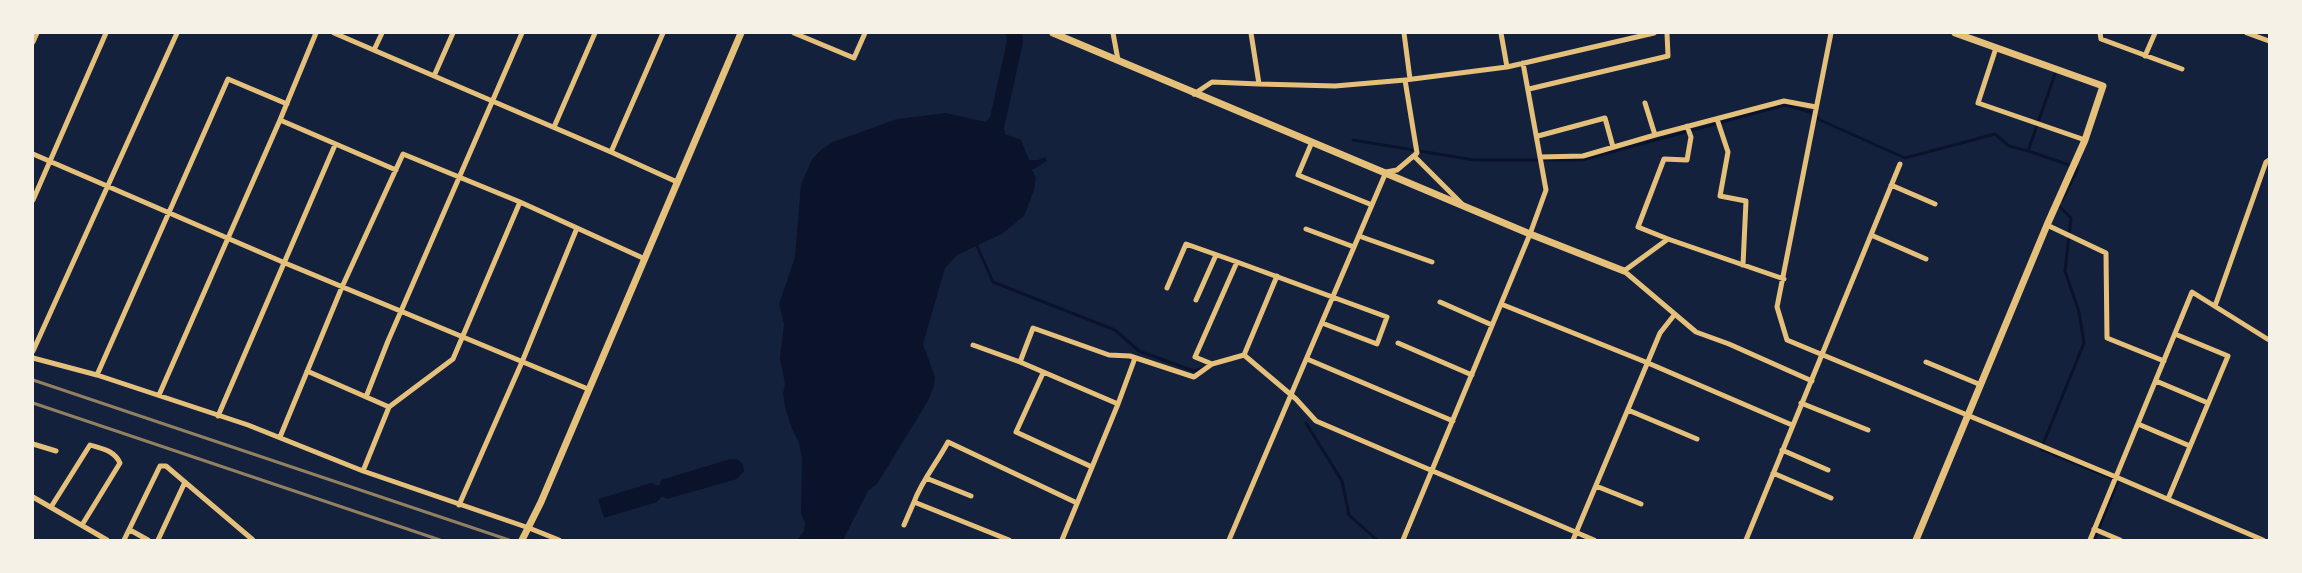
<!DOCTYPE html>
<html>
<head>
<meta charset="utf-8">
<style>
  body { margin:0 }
  #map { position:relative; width:2302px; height:573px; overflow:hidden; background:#14213d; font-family:Merriweather,serif }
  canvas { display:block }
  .frame { position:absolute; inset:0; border:34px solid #f6f1e7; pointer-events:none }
</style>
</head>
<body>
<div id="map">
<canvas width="2302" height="573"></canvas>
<div class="frame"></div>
</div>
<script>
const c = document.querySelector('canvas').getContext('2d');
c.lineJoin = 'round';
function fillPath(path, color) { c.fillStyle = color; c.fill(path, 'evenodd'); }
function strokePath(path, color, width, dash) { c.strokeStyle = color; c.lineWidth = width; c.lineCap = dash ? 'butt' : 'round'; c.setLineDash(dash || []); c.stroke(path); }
fillPath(new Path2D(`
  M946,113l40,9 4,-5 13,6 2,11 16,6 8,20h9l7,-3 2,4 -15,9 4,8 -2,12 -10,26 -22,18 -45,21 -12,13 -22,76 12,33 -1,9 -6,15 -51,83 -9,7 -25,49h-46l7,-9 1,-8 -4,-9 1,-56 -3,-15 -7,-14 -7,-22 -2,-13 2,-10 -5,-26 4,-34 -5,-20 16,-47 6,-73 12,-26 10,-10 10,-6 64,-23z
  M730,459h7l6,5 1,7 -7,8 -70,20 -5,-3 -5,6 -53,16 -6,-19 53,-16 8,3 2,-6z`), '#0b132b');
strokePath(new Path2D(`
  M1353,140l121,20h108l203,-55 25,7 10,8 85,38 90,-24 14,12 19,5 27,-77
  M2028,151l50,17 -16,32
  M2059,206l12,12 -6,53 14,41 5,31 -43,106 77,32 -24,59
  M977,246l16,36 122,48 24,21 55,20 10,-3
  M1306,423l36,58 7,34 28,25`), '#0b132b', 3);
strokePath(new Path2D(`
  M997,123l18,-81 -1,-9`), '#0b132b', 16);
strokePath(new Path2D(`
  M334,33l277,119 66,30
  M794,33l60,25 11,-25
  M1113,33l5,27
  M1251,33l8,51 76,2 70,-6 102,-13 147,-34
  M1404,33l6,46
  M1501,33l6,34
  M1831,33l-54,274 10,33 329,137 147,63
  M2100,33l1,6 81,30
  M2247,33l22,8
  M33,42l4,-9
  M1996,48l-18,55 107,37
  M374,50l8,-17
  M2145,56l10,-23
  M434,76l19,-43
  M1529,89l139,-33 -1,-23
  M1194,94l18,-12 47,2
  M1645,103l10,32
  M1717,119l11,33 -8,44 26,5 -3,64
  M280,120l116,50
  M554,127l41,-94
  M1538,136l67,-18 8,29
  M1312,142l-14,33 74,30
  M611,152l52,-119
  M33,154l252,109 303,126
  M1414,156l48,48
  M1540,157l43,-1 72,-21 129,-34 32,6
  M1891,185l44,19
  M33,200l73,-167
  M2047,225l59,28 1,85 57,23
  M1306,229l48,18
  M1871,235l55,24
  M1359,236l73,26
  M1668,239l-30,-12 26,-68 23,1 4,-23 -4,-11
  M1784,279l-116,-40 -44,32 72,61 33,12 83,37
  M1167,288l19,-44 51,18
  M1196,300l20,-45
  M1440,302l52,23
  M1501,304l147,59 144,62
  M2215,306l51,-144 3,-2
  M1398,343l74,32
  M973,345l47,17 98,42 -56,136
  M33,351l144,-318
  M1244,355l33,-79
  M33,358l64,17 151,50 115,46 166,57 30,12
  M1307,359l146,62
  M1020,362l13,-34 76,27 21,1 64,21 18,-13 32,-9 52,44 20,22 278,119
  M1926,362l55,23
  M1212,364l-17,-7 42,-95 150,55 -10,27 -55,-21
  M307,371l82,36 -26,64
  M1043,373l-27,59 76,35
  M97,375l131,-296 59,25
  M2156,381l52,22
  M159,395l121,-275 36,-87
  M366,397l22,-56 134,-308
  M1801,403l67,27
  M1118,404l17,-46
  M389,407l64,-48 67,-157
  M1628,410l69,29
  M218,416l117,-271
  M2138,424l52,22
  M280,437l62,-150 61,-133 117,48 125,57
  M33,444l23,7
  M1782,450l46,20
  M1773,473l58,25
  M926,478l45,18
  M1596,486l45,18
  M33,497l74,43
  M2168,499l60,-143 -53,-22
  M459,505l63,-143 55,-134
  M51,507l39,-62c12,4 24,5 30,18l-38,62
  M904,525l10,-23
  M2094,529l26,11
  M130,530l18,10
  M124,540l36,-74h6l87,74
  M158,540l27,-58
  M1009,540l-95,-38c8,-22 23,-39 34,-60l129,61
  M1229,540l157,-368 11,-2 20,-17 -12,-73
  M1403,540l127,-306 16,-44 -23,-127
  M1573,540l87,-207 15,-19
  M1746,540l154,-376
  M2090,540l102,-248 77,48`), '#e5c07b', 5);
strokePath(new Path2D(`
  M1053,33l477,201 94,37
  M522,540l19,-38 200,-469
  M1916,540l131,-315 38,-85 18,-54 -148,-53`), '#e5c07b', 7);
strokePath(new Path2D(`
  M33,380l476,160
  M33,403l407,137`), '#918062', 3);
</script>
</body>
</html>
